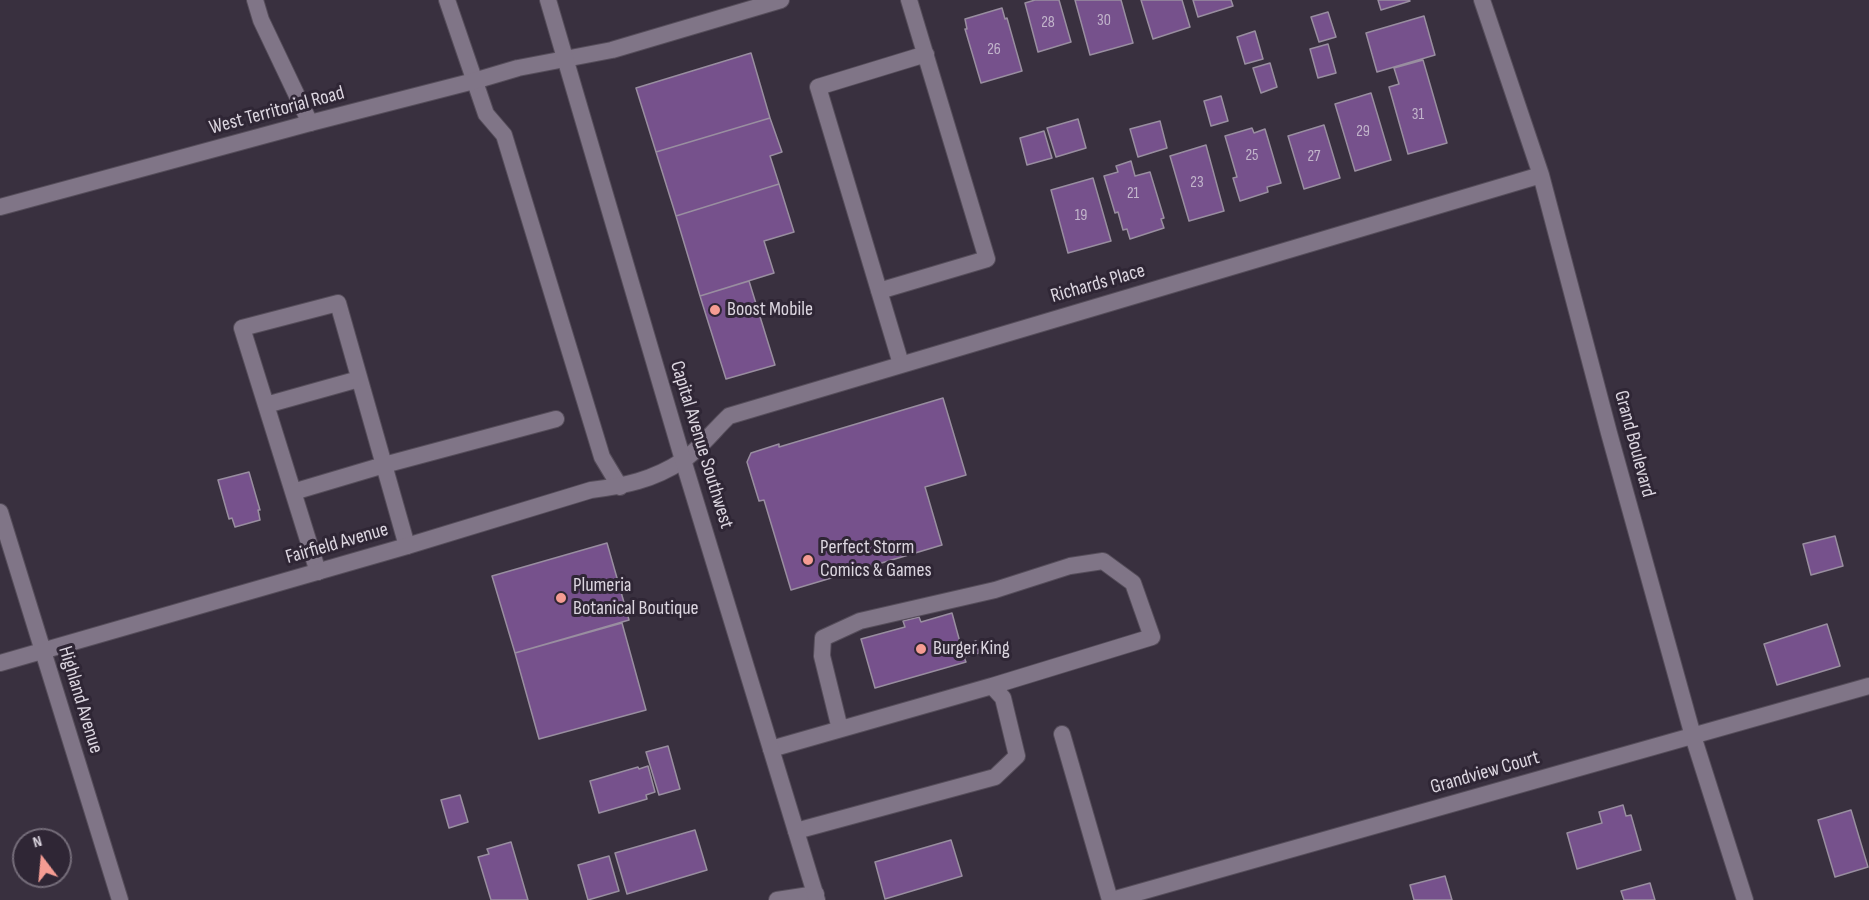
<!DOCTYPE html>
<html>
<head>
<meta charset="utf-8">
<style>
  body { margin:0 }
  #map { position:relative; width:1869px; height:900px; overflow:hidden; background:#39303f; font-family:"Sofia Sans Condensed",sans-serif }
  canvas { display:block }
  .north { position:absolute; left:12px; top:828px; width:60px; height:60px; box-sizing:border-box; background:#2f2635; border:2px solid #746c79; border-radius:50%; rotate:344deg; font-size:16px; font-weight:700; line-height:24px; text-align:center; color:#dcd6e0 }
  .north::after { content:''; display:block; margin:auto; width:21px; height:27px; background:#f59c93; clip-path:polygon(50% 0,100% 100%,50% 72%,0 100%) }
</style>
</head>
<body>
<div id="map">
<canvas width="1869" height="900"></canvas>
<div class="north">N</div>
</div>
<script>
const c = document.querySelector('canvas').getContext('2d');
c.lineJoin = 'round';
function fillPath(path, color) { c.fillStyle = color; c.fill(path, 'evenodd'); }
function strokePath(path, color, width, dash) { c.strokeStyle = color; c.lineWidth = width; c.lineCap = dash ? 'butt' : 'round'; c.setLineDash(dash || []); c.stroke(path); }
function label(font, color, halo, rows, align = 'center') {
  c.font = font + ' "Sofia Sans Condensed",sans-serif'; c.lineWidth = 6; c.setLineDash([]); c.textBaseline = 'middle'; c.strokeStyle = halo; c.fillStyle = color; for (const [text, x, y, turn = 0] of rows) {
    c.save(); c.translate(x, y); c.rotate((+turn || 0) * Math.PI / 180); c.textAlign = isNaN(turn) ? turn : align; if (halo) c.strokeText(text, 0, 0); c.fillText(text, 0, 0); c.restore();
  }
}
const building = new Path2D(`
  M1035,0h24l12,42 -33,10 -13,-49z
  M1075,0h46l12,43 -43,12z
  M1141,0h41l8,27 -37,12z
  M1193,0h38l2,6 -35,11z
  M1378,0h31l1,1 -29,9z
  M1002,8l3,11 2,-1 15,53 -41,12 -16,-54h2l-2,-10z
  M1328,12l8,25 -17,5 -8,-25z
  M1424,16l11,39 -58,17 -11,-39z
  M1255,31l8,28 -18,5 -8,-27z
  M1328,44l8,29 -18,5 -8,-29z
  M751,53l19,65 -114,34 -20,-64z
  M1423,60l24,83 -39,11 -19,-67 10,-3 -5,-16z
  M1270,63l7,24 -16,6 -8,-25z
  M1371,93l20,67 -36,11 -20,-67z
  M1221,96l7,25 -17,5 -7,-25z
  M770,118l12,34 -12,4 9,28 -103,32 -20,-64z
  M1078,119l8,29 -30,9 -9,-29z
  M1160,121l7,27 -29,9 -8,-28z
  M1324,125l16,53 -36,11 -16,-53z
  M1252,128l2,5 11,-4 16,54 -14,4 1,5 -28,9 -7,-23 4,-1 -12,-41z
  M1044,131l8,27 -25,7 -7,-27z
  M1206,145l18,66 -35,10 -19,-65z
  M1131,161l4,15 15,-4 14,46 -3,1 3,9 -34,11 -3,-10 -4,1 -5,-18 -3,1 -11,-37 14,-4 -2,-6z
  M1093,178l18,63 -43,12 -17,-63z
  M779,184l15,48 -30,9 10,32 -74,23 -24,-80z
  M749,281l26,84 -49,14 -26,-83z
  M943,398l23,77 -41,12 17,58 -151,45 -27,-90 -5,1 -12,-39 4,-9 28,-9v3z
  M249,472l11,38h-2l2,10 -25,7 -3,-9 -3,1 -11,-39z
  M1835,536l8,30 -32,9 -8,-31z
  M607,543l22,77 -114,33 -23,-77z
  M952,613l9,33 15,-5 3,12 -15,4 2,5 -91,26 -14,-49 44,-12 -2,-6 16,-4 2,5z
  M622,623l24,87 -107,29 -24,-86z
  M1827,624l13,42 -63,19 -13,-41z
  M668,746l12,43 -21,6 -13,-43z
  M648,766l7,26 -9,3 1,4 -48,14 -9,-32 48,-14 1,2z
  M460,795l8,27 -19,6 -8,-28z
  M1623,805l3,11 5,-1 10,35 -64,19 -10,-36 35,-10 -3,-11z
  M1851,810l17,57 -33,10 -17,-57z
  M695,830l12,40 -80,24 -12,-41z
  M951,840l11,36 -77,23 -10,-37z
  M511,842l17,58h-37l-13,-43 11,-3 -2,-5z
  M609,856l10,35 -31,9 -10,-35z
  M1445,876l7,24h-38l-4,-15z
  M1650,883l5,17h-31l-3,-9z`);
fillPath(building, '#76518c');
strokePath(building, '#998ea0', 1.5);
const service = new Path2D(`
  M255,0l6,20 49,103
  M447,0l39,114 18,21 98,322 18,30
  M879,291l108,-32 -78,-259
  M901,364l-83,-277 108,-33
  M266,405l93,-26
  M293,492l91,-27 172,-46
  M318,572l-76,-244 96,-25 69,243
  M840,729l-18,-73 1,-18 37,-17 135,-31 75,-24 33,-5 30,22 19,54 -160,49
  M1062,734l48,166
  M771,749l221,-63 11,12 14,58 -22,21 -199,54`);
const minor = new Path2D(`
  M1482,0l59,175 68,258 84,303 52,164
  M0,512l120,388
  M0,663l407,-117 184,-56c33,-4 62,-10 91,-29 17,-11 32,-31 47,-45l812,-241
  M777,900l39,-6
  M1112,900l757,-214`);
const tertiary = new Path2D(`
  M0,207l310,-84 164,-42 44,-13 94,-18 169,-50`);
const secondary = new Path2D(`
  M548,0l135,460 134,440`);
strokePath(service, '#554d5a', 18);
strokePath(minor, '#554d5a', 18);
strokePath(tertiary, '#554d5a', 18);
strokePath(secondary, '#554d5a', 18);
strokePath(service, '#807587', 16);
strokePath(minor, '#807587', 16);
strokePath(tertiary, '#807587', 16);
strokePath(secondary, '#807587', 16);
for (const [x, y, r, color] of [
  [715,310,6,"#f59c93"],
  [808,560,6,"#f59c93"],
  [561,598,6,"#f59c93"],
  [921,649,6,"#f59c93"]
]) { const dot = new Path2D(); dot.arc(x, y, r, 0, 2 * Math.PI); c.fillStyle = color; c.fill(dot); strokePath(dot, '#2f2635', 2); }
label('16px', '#c2b5cb', null, [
  ["30",1104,21],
  ["28",1048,23],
  ["26",994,50],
  ["31",1418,115],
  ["29",1363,132],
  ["25",1252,156],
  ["27",1314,157],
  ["23",1197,183],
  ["21",1133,194],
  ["19",1081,216]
]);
label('20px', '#dcd6e0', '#2f2635', [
  ["West Territorial Road",277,111,-15],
  ["Richards Place",1098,284,-16],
  ["Grand Boulevard",1634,444,75],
  ["Capital Avenue Southwest",701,445,73],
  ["Fairfield Avenue",337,544,-16],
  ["Highland Avenue",80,700,73],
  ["Grandview Court",1485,773,-16]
]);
label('20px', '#dcd6e0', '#2f2635', [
  ["Boost Mobile",727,310],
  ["Perfect Storm",820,548],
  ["Comics & Games",820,571],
  ["Plumeria",573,586],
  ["Botanical Boutique",573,609],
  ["Burger King",933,649]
], 'left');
</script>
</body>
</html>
